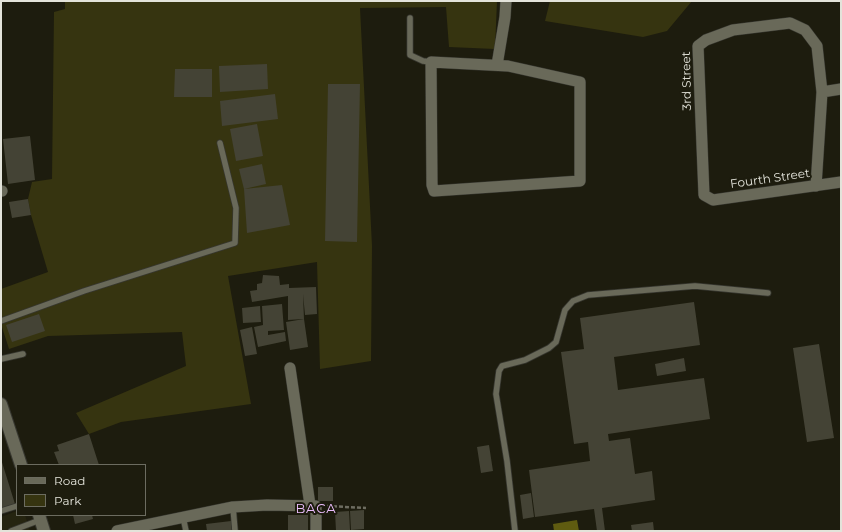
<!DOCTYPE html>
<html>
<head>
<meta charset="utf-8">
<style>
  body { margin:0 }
  #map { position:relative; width:842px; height:532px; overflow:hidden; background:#1d1c0e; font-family:Montserrat,sans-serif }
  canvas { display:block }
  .frame { position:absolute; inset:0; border:2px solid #e3e3da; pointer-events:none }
  .legend { position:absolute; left:16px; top:464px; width:130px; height:52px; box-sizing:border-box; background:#1d1c0e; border:1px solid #6c6c60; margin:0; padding:5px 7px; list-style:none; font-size:12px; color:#e3e3da }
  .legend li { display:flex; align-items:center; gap:8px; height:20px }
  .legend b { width:20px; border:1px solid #6c6c60 }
</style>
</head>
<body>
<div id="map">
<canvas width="842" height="532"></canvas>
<div class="frame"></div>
<ul class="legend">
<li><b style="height:5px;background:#696959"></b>Road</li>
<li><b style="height:11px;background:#363410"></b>Park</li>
</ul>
</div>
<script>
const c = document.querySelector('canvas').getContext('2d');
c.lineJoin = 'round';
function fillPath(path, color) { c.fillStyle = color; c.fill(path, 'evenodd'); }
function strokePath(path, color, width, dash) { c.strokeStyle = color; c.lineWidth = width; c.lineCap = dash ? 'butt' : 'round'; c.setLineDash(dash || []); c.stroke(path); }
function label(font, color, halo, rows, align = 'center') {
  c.font = font + ' Montserrat,sans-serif'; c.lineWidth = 4; c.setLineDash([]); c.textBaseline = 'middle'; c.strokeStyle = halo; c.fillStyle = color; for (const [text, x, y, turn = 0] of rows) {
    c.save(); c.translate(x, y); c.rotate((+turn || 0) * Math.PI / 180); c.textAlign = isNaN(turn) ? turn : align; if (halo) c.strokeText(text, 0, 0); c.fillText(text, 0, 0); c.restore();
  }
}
fillPath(new Path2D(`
  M17,511v4h8l5,16h-29v-14z`), '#252410');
fillPath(new Path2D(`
  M65,1h432l-2,48 -46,-2 -3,-40 -86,1 12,238 -1,115 -51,8 -3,-107 -89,14 23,128 -130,18 -32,12 -13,-21 110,-47 -4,-34 -134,4 -39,13 -8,-25v-35l47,-17 -17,-57 -3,-16 4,-17 20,-3 2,-167 11,-3z
  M550,1h142l-25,30 -24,6 -98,-16z`), '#363410');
fillPath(new Path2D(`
  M577,520l2,11h-25l-1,-7z`), '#5f5b10');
fillPath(new Path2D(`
  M267,64l1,25 -48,3 -1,-26z
  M175,69h37v28h-38z
  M328,84h32l-3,158 -32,-1z
  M275,94l3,25 -56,7 -2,-25z
  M257,124l6,32 -27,5 -6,-32z
  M30,136l5,44 -27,4 -5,-45z
  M262,164l4,20 -22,5 -5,-20z
  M282,185l8,40 -43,8 -3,-44z
  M28,199l3,16 -19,3 -3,-16z
  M263,275l16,1 1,9 9,-1v4l27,-1 1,27 -12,1 -2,-21 1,25 -16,1v-24l-36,6 -2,-11 7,-1v-6l5,-1z
  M694,302l6,43 -86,12 4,33 86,-12 6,41 -102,15 1,7 21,-3 5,36 17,-3 3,29 -53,8 3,23h-8l-3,-22 -59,8 -6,-47 61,-9 -2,-19 -14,2 -13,-92 23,-3 -4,-31z
  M282,304l2,26 -16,1v4l17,-3 1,9 -28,6 -4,-20 9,-2 -1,-19z
  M260,306l1,16 -18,1 -1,-15z
  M39,314l6,17 -33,11 -6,-17z
  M304,319l4,28 -18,3 -4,-28z
  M252,327l5,27 -12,2 -5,-26z
  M819,344l15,94 -27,4 -14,-94z
  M684,358l2,13 -29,5 -2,-12z
  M89,434l10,31h-40l-5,-13 5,-1 -2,-6z
  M489,445l4,26 -12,2 -4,-26z
  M1,459l14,45 -14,4z
  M318,487h15v14h-15z
  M531,493l3,24 -11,2 -3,-24z
  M364,510v19l-13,1 -1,-19z
  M349,511l1,19 -14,1 -1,-19z
  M73,515h19l1,4 -18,5z
  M288,515h20v16h-20z
  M231,521l1,10h-25l-1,-7z
  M653,522l1,9h-22l-1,-6z`), '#444335');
const service = new Path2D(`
  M410,18v37l13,6 8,1
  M1,321l83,-30 151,-48 1,-35 -16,-65
  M1,359l22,-5
  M233,507l2,24
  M1,511l16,-5
  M183,517l3,14
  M11,531l29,-11
  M515,531l-8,-70 -11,-67 3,-23 3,-5 23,-6 24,-12 7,-6 9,-32 8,-9 15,-6 107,-9 73,7`);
const minor = new Path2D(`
  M431,62l77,4 72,16v99l-146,10 -2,-6z
  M497,65l8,-48 1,-16
  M822,92l19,-3
  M816,186l6,-94 -5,-46 -12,-16 -15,-7 -57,7 -27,10 -8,6 6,149 9,5 128,-18
  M1,191h1
  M290,368l20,137
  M117,531l116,-24 34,-2 49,1v25`);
const secondary = new Path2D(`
  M1,404l20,61
  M39,515l5,16`);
strokePath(service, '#373730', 7);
strokePath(minor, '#373730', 12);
strokePath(secondary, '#373730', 14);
strokePath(new Path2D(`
  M327,506l39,2`), '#6d6c60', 2.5, [4, 2]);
strokePath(service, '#696959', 5.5);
strokePath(minor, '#696959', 11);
strokePath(secondary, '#696959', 12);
label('12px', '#e3e3da', '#1d1c0e', [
  ["3rd Street",687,81,-91],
  ["Fourth Street",770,179,-8]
]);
c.letterSpacing = '1px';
label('13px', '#ecbeff', '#1d1c0e', [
  ["BACA",316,509]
]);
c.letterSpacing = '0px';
</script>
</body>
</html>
